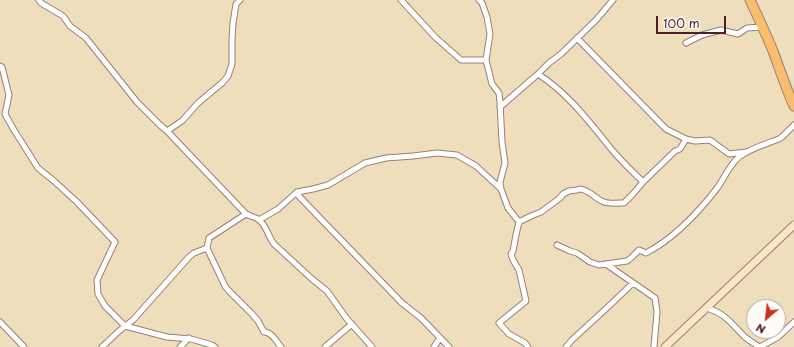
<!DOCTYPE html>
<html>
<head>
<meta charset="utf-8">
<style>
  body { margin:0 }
  #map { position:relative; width:794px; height:347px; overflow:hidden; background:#eedebc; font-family:"Playpen Sans",sans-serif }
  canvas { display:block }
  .north { position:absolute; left:746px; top:299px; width:40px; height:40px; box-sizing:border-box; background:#fdfcf7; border:1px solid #b5a4a5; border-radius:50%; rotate:208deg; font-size:11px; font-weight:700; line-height:16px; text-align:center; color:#4a1f2b }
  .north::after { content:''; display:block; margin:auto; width:14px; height:18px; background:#c8321e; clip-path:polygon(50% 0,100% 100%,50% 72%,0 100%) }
  .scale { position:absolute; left:656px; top:16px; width:70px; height:18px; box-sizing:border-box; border:2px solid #4a1f2b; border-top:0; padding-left:5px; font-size:12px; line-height:14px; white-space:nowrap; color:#4a1f2b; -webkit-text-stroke:3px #fdfcf7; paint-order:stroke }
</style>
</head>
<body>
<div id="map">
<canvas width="794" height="347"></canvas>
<div class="north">N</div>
<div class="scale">100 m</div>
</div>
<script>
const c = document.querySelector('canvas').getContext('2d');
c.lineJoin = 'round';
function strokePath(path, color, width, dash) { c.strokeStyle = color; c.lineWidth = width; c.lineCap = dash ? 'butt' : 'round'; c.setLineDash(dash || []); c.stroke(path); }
const street = new Path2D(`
  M39,0l2,3 22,13 7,10 16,12 51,64 23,23 7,6 79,83c4,2 8,3 12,5 9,6 10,18 16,25l38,35 15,12 20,28 25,28
  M401,0l34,37 26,23h25
  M479,0l3,3 5,14 3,17 -4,26 6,24 7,9 1,9 2,40 3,21 -5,19 1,7 7,19 11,14 -3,13 -3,16 -2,3 2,6 6,10 7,31 -27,22 10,11 16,9 3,4
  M577,38l89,91 20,10
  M686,43l16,-8 19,-5 17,4 9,-6 15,-1
  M0,66l2,1 7,28 -4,19 9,16 24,38 16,13 23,21 38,40 -18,38 1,14 7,12 20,20 42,11 24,2 21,6 3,2
  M538,74l11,-11 12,-9 35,-34 17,-20
  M500,107l38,-33c31,20 52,49 75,77 9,11 20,21 30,31
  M167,131l15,-10 16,-18 24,-20 6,-7 4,-12v-24l1,-17 3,-19 4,-4
  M296,193l21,22 85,88 19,15 28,29
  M246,214l-37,24 -2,10 18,38 3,4 24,24 6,7 6,11c8,0 12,9 17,15
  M259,220l19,-11 19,-17 16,-3 15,-4 37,-22 21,-5 27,-2 24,-3 20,2 19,11 25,23
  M519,222l12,-6 10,-4 19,-14 3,-4 6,-3 8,-1 3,-1c10,1 15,10 24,13 5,2 14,1 20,1l9,-9 10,-12 32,-31 5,-2 6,-10 9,2 15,-1 19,14 17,-2
  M557,245l13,6 7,2 13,9 9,3 28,-4 4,-3 8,-8 7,3c29,-15 52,-40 72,-66 7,-10 12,-23 21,-30 12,-9 27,-13 40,-18l4,-3 11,-11
  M606,264l49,34 2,14 -3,35
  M707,308c20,6 25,17 39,30 4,3 9,6 13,9
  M0,322l24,25
  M102,347l17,-16 14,-11 56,-63 5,-4 13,-5
  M180,347l9,-9
  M325,347l27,-23
  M434,347l6,-9
  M566,347l6,-7 38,-35 23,-22
  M760,347l18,-10 16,-15`);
const secondary = new Path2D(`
  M665,347l129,-122`);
const highway = new Path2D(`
  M750,0c8,17 16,34 23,51 7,19 13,37 21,55`);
strokePath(street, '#9c7e74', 7);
strokePath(secondary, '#9c7e74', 9);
strokePath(highway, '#9c7e74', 11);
strokePath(street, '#fff', 5);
strokePath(secondary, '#fde5c5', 7);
strokePath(highway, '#f9be6d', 9);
</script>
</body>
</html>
